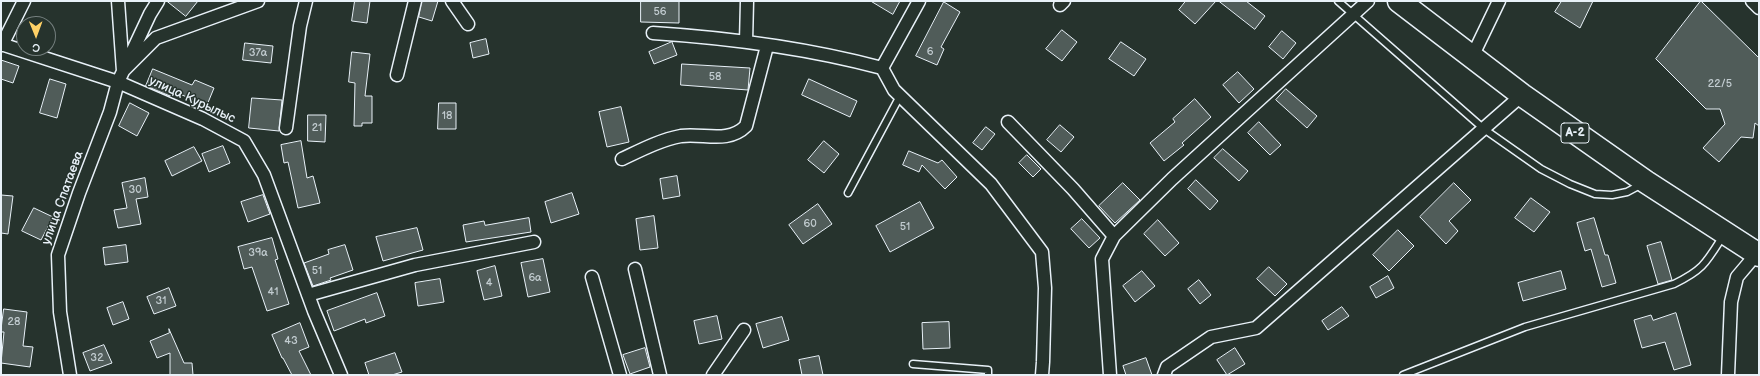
<!DOCTYPE html>
<html>
<head>
<meta charset="utf-8">
<style>
  body { margin:0 }
  #map { position:relative; width:1760px; height:376px; overflow:hidden; background:#26332d; font-family:"Balsamiq Sans",sans-serif }
  canvas { display:block }
  .frame { position:absolute; inset:0; border:2px solid #e8f1f8; pointer-events:none }
  .north { position:absolute; left:16px; top:16px; width:40px; height:40px; box-sizing:border-box; background:#26332d; border:1px solid #747f7e; border-radius:50%; rotate:179deg; font-size:11px; font-weight:700; line-height:16px; text-align:center; color:#e8f1f8 }
  .north::after { content:''; display:block; margin:auto; width:14px; height:18px; background:#ffd166; clip-path:polygon(50% 0,100% 100%,50% 72%,0 100%) }
</style>
</head>
<body>
<div id="map">
<canvas width="1760" height="376"></canvas>
<div class="frame"></div>
<div class="north">С</div>
</div>
<script>
const c = document.querySelector('canvas').getContext('2d');
c.lineJoin = 'round';
function fillPath(path, color) { c.fillStyle = color; c.fill(path, 'evenodd'); }
function strokePath(path, color, width, dash) { c.strokeStyle = color; c.lineWidth = width; c.lineCap = dash ? 'butt' : 'round'; c.setLineDash(dash || []); c.stroke(path); }
function label(font, color, halo, rows, align = 'center') {
  c.font = font + ' "Balsamiq Sans",sans-serif'; c.lineWidth = 3; c.setLineDash([]); c.textBaseline = 'middle'; c.strokeStyle = halo; c.fillStyle = color; for (const [text, x, y, turn = 0] of rows) {
    c.save(); c.translate(x, y); c.rotate((+turn || 0) * Math.PI / 180); c.textAlign = isNaN(turn) ? turn : align; if (halo) c.strokeText(text, 0, 0); c.fillText(text, 0, 0); c.restore();
  }
}
const building = new Path2D(`
  M167,1h31l-12,15z
  M355,1h15l-3,22 -15,-2z
  M422,1h16l-6,20 -13,-4z
  M641,1h38v22l-38,-1z
  M871,1h29l-7,13z
  M1186,1h30l-21,23 -16,-14z
  M1219,1h27l19,15 -10,13z
  M1562,1h31l-13,27 -25,-16z
  M1701,1l58,57v68l-4,-3 -2,15 -12,-1 -22,25 -16,-14 22,-24 -5,-15h-14l-50,-50z
  M944,2l16,10 -19,35 3,2 -7,16 -21,-9z
  M1062,30l15,12 -15,19 -16,-12z
  M1282,31l14,12 -13,16 -14,-12z
  M486,39l3,15 -16,4 -3,-15z
  M672,42l5,13 -23,9 -5,-12z
  M1121,42l25,17 -12,17 -25,-17z
  M245,43l28,3 -2,17 -28,-3z
  M352,52l18,2 -5,42h7v27h-10v3h-8l1,-43 -6,-1z
  M1,60l18,6 -6,17 -12,-4z
  M682,64l68,4 -2,22 -67,-5z
  M153,69l39,16 3,-5 19,8 -7,17 -35,-14 -2,5 -24,-10z
  M1238,72l16,17 -15,14 -16,-18z
  M50,79l16,5 -9,34 -17,-5z
  M809,79l48,22 -7,16 -48,-22z
  M1286,89l31,27 -10,12 -31,-28z
  M252,98l30,2 -3,31 -30,-3z
  M1195,99l16,18 -29,26 2,2 -20,16 -14,-18 25,-21 -2,-3z
  M130,103l19,10 -12,23 -18,-10z
  M439,103h17v26h-18z
  M621,107l8,35 -22,5 -8,-35z
  M308,115h18l-1,27 -17,-1z
  M1259,122l22,23 -11,10 -22,-22z
  M1060,125l14,12 -13,15 -14,-12z
  M986,127l9,7 -13,16 -9,-7z
  M301,141l6,37 6,-2 7,27 -22,5 -10,-46 -4,1 -3,-18z
  M824,141l15,13 -15,19 -16,-13z
  M223,146l7,17 -21,9 -7,-18z
  M194,147l8,14 -30,15 -7,-15z
  M1223,149l25,22 -9,10 -25,-23z
  M909,151l29,12 4,-3 15,17 -12,12 -23,-24 -3,7 -16,-7z
  M1027,155l14,14 -8,8 -14,-14z
  M677,176l3,20 -17,3 -3,-20z
  M145,178l3,19 -12,2 5,25 -23,4 -4,-18 13,-2 -5,-25z
  M1196,180l22,21 -8,9 -22,-21z
  M1123,183l17,17 -25,23 -16,-17z
  M1454,183l17,17 -22,21 9,10 -12,13 -26,-27z
  M572,193l7,21 -28,9 -6,-21z
  M1,195l12,1 -5,38 -7,-1z
  M263,195l7,19 -22,8 -7,-20z
  M1531,198l19,14 -16,20 -19,-14z
  M920,202l14,26 -44,24 -14,-26z
  M818,204l14,20 -29,20 -14,-19z
  M34,208l19,9 -12,23 -19,-9z
  M654,216l4,32 -18,2 -4,-31z
  M529,218l2,14 -65,10 -3,-17 21,-4 1,4z
  M1594,218l11,37h3l8,28 -14,4 -11,-38 -6,2 -8,-28z
  M1082,219l18,19 -11,10 -18,-19z
  M1158,220l21,23 -14,13 -21,-22z
  M417,228l6,22 -40,11 -7,-24z
  M1398,230l16,16 -25,25 -16,-16z
  M272,238l6,21 -3,1 14,44 -22,7 -15,-44 -8,2 -6,-22z
  M1661,242l11,38 -14,4 -11,-38z
  M126,245l2,17 -23,3 -2,-17z
  M345,245l8,25 -23,8 1,2 -18,6 -9,-23 25,-9 -1,-4z
  M543,259l7,33 -22,5 -7,-34z
  M495,266l7,30 -18,4 -7,-29z
  M1269,267l18,17 -12,12 -18,-17z
  M1142,271l13,15 -20,16 -12,-16z
  M1561,271l5,18 -43,12 -5,-18z
  M1388,276l6,12 -18,10 -6,-11z
  M440,279l4,23 -26,4 -3,-23z
  M1199,280l12,15 -11,9 -12,-15z
  M169,288l7,18 -22,8 -7,-17z
  M377,293l8,23 -19,7 -1,-4 -31,12 -7,-20z
  M123,302l6,17 -16,6 -6,-17z
  M1342,307l7,9 -21,14 -6,-9z
  M4,309l23,3 -4,34 10,1 -3,20 -29,-4 3,-31h-3z
  M1676,313l15,52 -17,5 -9,-28 -23,6 -8,-28 17,-5 2,5z
  M717,316l5,23 -23,5 -5,-23z
  M782,317l7,23 -26,8 -7,-24z
  M949,322l1,26 -27,1 -1,-26z
  M300,323l9,24 -10,4 12,24h-19l-9,-17h-1l-10,-23z
  M169,329l15,34h8l1,12h-23v-22l-13,5 -7,-17 19,-8z
  M104,345l8,18 -22,8 -7,-18z
  M645,348l5,19 -20,7 -7,-19z
  M1235,348l10,16 -18,11 -10,-15z
  M395,353l7,19 -10,3h-23l-4,-12z
  M819,356l4,19h-21l-3,-15z
  M1146,358l6,17h-26l-3,-9z`);
fillPath(building, '#505c59');
strokePath(building, '#e8f1f8', 1);
const lane = new Path2D(`
  M1338,1l146,128 57,40 29,15 25,10 17,1 15,-3 15,-8
  M848,193l52,-97
  M913,364l75,6v5
  M1403,375l122,-48 149,-43c29,-14 32,-21 49,-48`);
const street = new Path2D(`
  M118,1l5,70 33,-33 102,-37
  M452,1l16,23
  M1752,1l7,7
  M1060,5l4,-4
  M653,33c77,5 154,15 229,35l37,-67
  M746,42l1,-41
  M1,44l117,38 85,37 41,22 20,34 50,136 27,64
  M2,45l22,-44
  M1472,57l27,-56
  M882,68l12,22 97,94 51,68 3,36 -2,74 -1,13
  M397,75l18,-74
  M1008,122l65,67 41,47 58,-57 196,-178
  M286,128l14,-102 6,-25
  M622,159c19,-9 38,-19 59,-23 23,-3 47,8 65,-10l21,-80
  M635,269l25,106
  M592,277l28,98
  M308,295l107,-30 119,-23
  M70,375l-10,-63 -2,-57 21,-62 31,-81 8,-30 32,-68 8,-13
  M713,375l31,-45
  M1110,375l-8,-116 12,-23
  M1164,375l3,-8 44,-30 45,-9 266,-233
  M1728,375l3,-73 6,-25 22,-26`);
const highway = new Path2D(`
  M1399,1l123,94 124,87 113,73`);
strokePath(lane, '#e8f1f8', 9);
strokePath(street, '#e8f1f8', 15);
strokePath(highway, '#e8f1f8', 25);
strokePath(lane, '#26332d', 6);
strokePath(street, '#26332d', 12);
strokePath(highway, '#26332d', 22);
label('11px', '#c2ccd0', null, [
  ["56",660,12],
  ["6",930,52],
  ["37а",258,53],
  ["58",715,77],
  ["22/5",1720,84],
  ["18",447,116],
  ["21",317,128],
  ["30",135,190],
  ["60",810,224],
  ["51",905,227],
  ["39а",258,253],
  ["51",317,271],
  ["6а",535,278],
  ["4",489,283],
  ["41",273,292],
  ["31",161,301],
  ["28",14,322],
  ["43",291,341],
  ["32",97,358]
]);
for (const [x, y, w] of [
  [1575,133,28]
]) { const box = new Path2D(); box.roundRect(x - w / 2, y - 10, w, 20, 3); c.fillStyle = '#26332d'; c.fill(box); strokePath(box, '#e8f1f8', 1); }
label('bold 12px', '#e8f1f8', null, [
  ["A-2",1575,133]
]);
label('13px', '#e8f1f8', '#26332d', [
  ["улица Курылыс",192,100,25],
  ["улица Спатаева",63,198,-70]
]);
</script>
</body>
</html>
